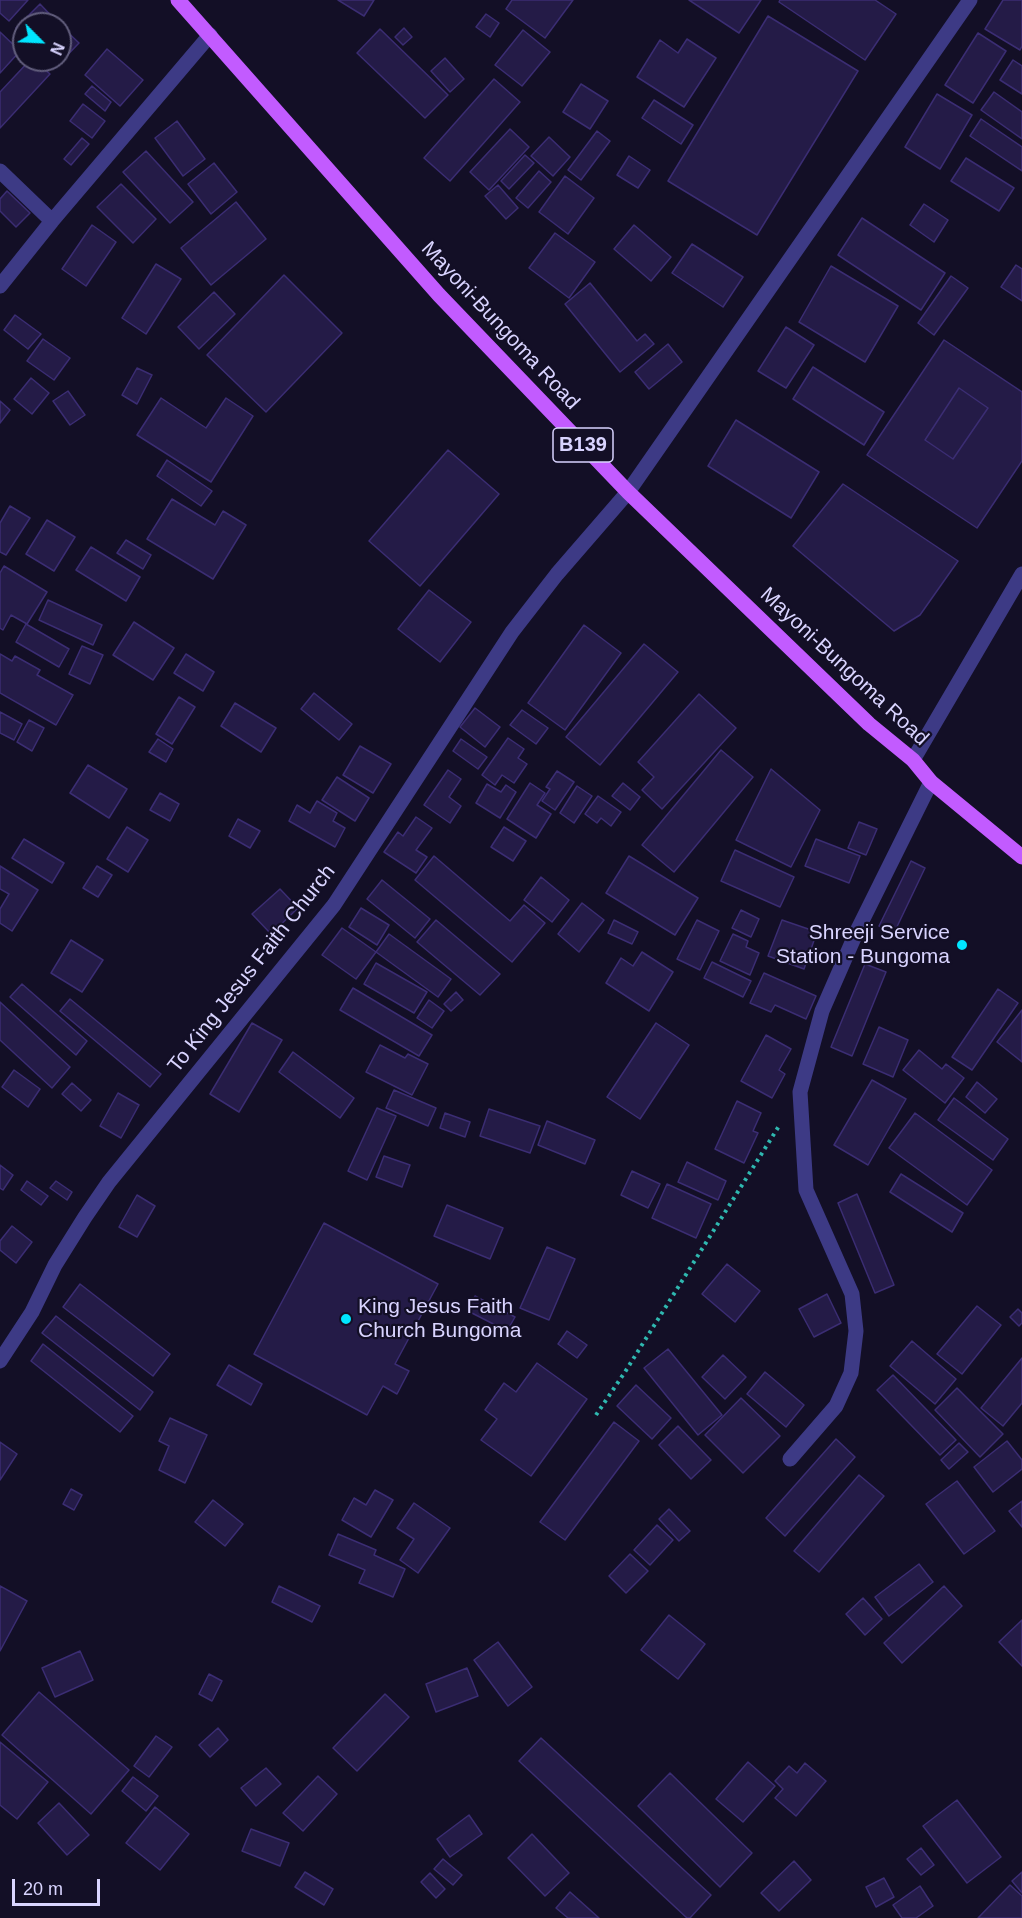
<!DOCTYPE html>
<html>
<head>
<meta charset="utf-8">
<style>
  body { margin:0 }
  #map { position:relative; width:1022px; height:1918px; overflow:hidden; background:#130f26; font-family:Helvetica,sans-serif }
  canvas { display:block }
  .north { position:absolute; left:12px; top:12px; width:60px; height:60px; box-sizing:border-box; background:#130f26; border:2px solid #625e7d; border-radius:50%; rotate:114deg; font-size:16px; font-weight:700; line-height:24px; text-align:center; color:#d9d4ff }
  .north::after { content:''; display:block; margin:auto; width:21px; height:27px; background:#00e5ff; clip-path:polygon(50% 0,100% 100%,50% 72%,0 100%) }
  .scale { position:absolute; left:12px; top:1879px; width:88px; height:27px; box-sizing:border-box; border:3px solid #d9d4ff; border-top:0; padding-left:8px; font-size:18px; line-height:21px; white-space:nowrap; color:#d9d4ff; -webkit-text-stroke:4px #130f26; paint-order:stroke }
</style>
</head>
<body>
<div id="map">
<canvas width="1022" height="1918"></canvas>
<div class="north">N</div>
<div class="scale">20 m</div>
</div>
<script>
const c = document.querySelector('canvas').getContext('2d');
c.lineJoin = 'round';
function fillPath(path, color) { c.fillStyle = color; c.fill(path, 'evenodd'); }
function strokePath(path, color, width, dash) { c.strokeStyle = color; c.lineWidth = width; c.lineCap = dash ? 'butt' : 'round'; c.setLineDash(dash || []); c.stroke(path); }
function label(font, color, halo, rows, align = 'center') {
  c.font = font + ' Helvetica,sans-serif'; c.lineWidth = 4.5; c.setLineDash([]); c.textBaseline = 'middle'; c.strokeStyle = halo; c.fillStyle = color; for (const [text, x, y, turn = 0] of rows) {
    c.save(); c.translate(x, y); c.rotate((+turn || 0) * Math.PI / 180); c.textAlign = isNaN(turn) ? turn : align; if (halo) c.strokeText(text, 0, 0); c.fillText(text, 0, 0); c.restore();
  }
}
const building = new Path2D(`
  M0,0h28l-19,21 -9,-8z
  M338,0h36l-10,16z
  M512,0h61l-28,38 -39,-29z
  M689,0h72l-22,33z
  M780,0h95l21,14 -31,46 -86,-58z
  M1003,0h19v46l-2,4 -35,-21z
  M40,4l19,20h-35v13l-8,-9z
  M486,14l13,9 -9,14 -14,-10z
  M768,16l90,55 -101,164 -89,-54z
  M60,25l19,18 -24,25 -8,-8h13z
  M404,28l8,9 -9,8 -8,-8z
  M380,29l68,66 -23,23 -68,-65z
  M523,30l27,22 -28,34 -27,-21z
  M0,32l20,19 -20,22z
  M978,33l28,18 -33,52 -28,-18z
  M687,39l29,19 -32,49 -47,-30 23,-37 18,13z
  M107,49l36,31 -23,26 -35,-31z
  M445,58l19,21 -14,13 -19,-21z
  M30,60h4l16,14 -50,54v-36z
  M1013,60l9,6v28l-22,-14z
  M494,79l26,23 -70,79 -26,-23z
  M581,84l27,17 -18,28 -27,-17z
  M92,86l19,16 -6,9 -20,-17z
  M994,92l28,20v27l-41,-29z
  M937,94l35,21 -32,54 -35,-22z
  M654,100l39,25 -12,19 -39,-26z
  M83,104l22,17 -13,17 -22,-17z
  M981,119l41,28v24l-52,-35z
  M177,121l28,38 -22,17 -28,-38z
  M510,129l19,18 -40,43 -19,-18z
  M597,131l13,10 -29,39 -13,-10z
  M549,137l21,20 -17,19 -22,-20z
  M82,138l7,6 -18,21 -7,-6z
  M146,151l47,51 -23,21 -47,-51z
  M525,155l9,8 -25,26 -8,-8z
  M629,156l21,14 -12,18 -21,-13z
  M966,158l48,30 -15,23 -48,-30z
  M214,163l23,29 -26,22 -23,-30z
  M539,171l12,11 -23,26 -12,-10z
  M565,176l29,22 -26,36 -29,-22z
  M121,184l35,35 -23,24 -36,-36z
  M498,185l20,23 -12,11 -21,-23z
  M7,191l23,22 -14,14 -16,-16v-12z
  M236,202l30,37 -55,46 -30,-37z
  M924,204l24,16 -14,22 -24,-17z
  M862,218l83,55 -24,37 -83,-55z
  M92,225l24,17 -30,44 -24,-17z
  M634,225l37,32 -20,24 -37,-32z
  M555,233l40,29 -26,36 -40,-30z
  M692,244l51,33 -20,30 -51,-34z
  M156,264l25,15 -35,55 -24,-16z
  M1016,265l6,4v32l-21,-14z
  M831,266l67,40 -33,56 -66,-40z
  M284,275l58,58 -76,79 -59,-57z
  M951,276l17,12 -34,47 -16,-12z
  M590,283l47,58 8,-7 9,10 -34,28 -55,-68z
  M214,292l21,22 -36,35 -21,-22z
  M15,315l26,19 -13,15 -24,-19z
  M786,327l28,18 -28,43 -28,-17z
  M43,339l27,19 -16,22 -27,-19z
  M944,340l78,52v69l-45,67 -110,-73zM959,388l29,20 -35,51 -28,-19z
  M668,344l14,18 -33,27 -14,-17z
  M813,367l71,45 -20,33 -71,-46z
  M137,368l15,7 -15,29 -15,-9z
  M31,378l18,15 -17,21 -18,-15z
  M959,388l29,20 -35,51 -28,-19z
  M68,391l17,24 -15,10 -17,-24z
  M161,398l45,30 20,-30 27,18 -42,66 -74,-47z
  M0,401l10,9 -10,13z
  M736,420l83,52 -28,46 -83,-52z
  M448,450l51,44 -79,92 -51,-45z
  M167,460l45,31 -11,15 -44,-30z
  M843,484l115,77 -38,54 -26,16 -101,-85z
  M172,499l43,26 8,-14 23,14 -33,54 -66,-40z
  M10,506l20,12 -24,37 -6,-3v-29z
  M47,520l28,17 -21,34 -28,-17z
  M126,540l25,15 -8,14 -26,-16z
  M91,547l49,30 -14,24 -50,-31z
  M4,566l43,26 -20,32 -16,-9 -8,15 -3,-2v-55z
  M429,590l42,32 -31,40 -42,-33z
  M48,600l54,25 -9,20 -54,-25z
  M134,622l40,26 -21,32 -40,-25z
  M26,624l43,25 -10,18 -43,-25z
  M584,625l37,28 -56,77 -37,-27z
  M644,644l34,28 -78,93 -34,-28z
  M82,646l21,9 -13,29 -21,-10z
  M0,654l12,7 3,-5 25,14 -3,5 36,20 -17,30 -56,-32z
  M186,654l28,18 -11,19 -29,-18z
  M314,693l38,31 -13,16 -38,-31z
  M699,694l37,34 -74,81 -20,-19 12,-13 -16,-15z
  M179,697l16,10 -23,37 -16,-10z
  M235,703l41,25 -15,24 -40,-26z
  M475,708l25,19 -15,20 -25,-20z
  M522,710l26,18 -12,16 -26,-19z
  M0,712l22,12 -8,16 -14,-7z
  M29,720l15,8 -12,23 -15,-9z
  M508,738l16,11 -6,9 9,6 -13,19 -12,-8 -7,10 -13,-10z
  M158,739l15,10 -7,13 -17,-10z
  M461,739l26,18 -9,12 -25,-18z
  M360,746l31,18 -18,29 -30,-18z
  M721,750l32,27 -79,95 -32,-27z
  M88,765l39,24 -18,29 -39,-25z
  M771,769l49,41 -29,57 -55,-27z
  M448,770l13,9 -12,18 12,9 -11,17 -26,-18z
  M557,771l17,11 -19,28 -13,-9 8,-12 -4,-2z
  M337,777l32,21 -14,23 -33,-21z
  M530,783l15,10 -8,12 14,9 -15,24 -29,-19z
  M623,783l17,14 -10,13 -18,-14z
  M487,784l14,8 5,-7 10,7 -16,26 -24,-15z
  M577,786l15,10 -18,27 -14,-10z
  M160,793l19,11 -9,17 -20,-11z
  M598,796l23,16 -10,14 -10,-8 -4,5 -12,-9z
  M317,801l20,12 -4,8 12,7 -10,19 -46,-26 8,-16 13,8z
  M416,817l16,11 -16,22 11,7 -11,16 -32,-21 14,-20 5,4z
  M238,819l22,12 -10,17 -21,-12z
  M859,822l18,7 -11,26 -18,-7z
  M127,827l21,13 -20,32 -21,-13z
  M504,827l22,14 -13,20 -22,-14z
  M24,839l40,24 -12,20 -40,-25z
  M816,839l44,17 -11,27 -44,-17z
  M735,850l59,27 -14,30 -59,-26z
  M434,856l76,65 14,-16 21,18 -33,39 -97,-82z
  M629,856l69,42 -23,37 -69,-42z
  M911,861l14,7 -31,65 -15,-7z
  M0,866l38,24 -26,41 -12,-8v-14l9,-15 -9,-5z
  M97,866l15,9 -14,22 -15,-9z
  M541,877l28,23 -17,22 -28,-22z
  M382,880l48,39 -15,19 -48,-39z
  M280,889l18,19 -27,26 -19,-20z
  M582,903l22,17 -25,32 -21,-18z
  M361,908l28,17 -12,20 -28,-18z
  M741,910l18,9 -8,18 -19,-9z
  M436,920l64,54 -20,21 -63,-53z
  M614,920l24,12 -6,12 -24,-11z
  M697,920l22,11 -19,39 -23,-11z
  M782,920l35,12 -13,37 -36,-13z
  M342,928l34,24 -20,27 -34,-24z
  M389,934l62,45 -13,18 -62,-45z
  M733,934l15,7 -2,6 13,6 -9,22 -30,-14z
  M71,940l32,20 -21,32 -31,-19z
  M642,952l31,20 -24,39 -43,-28 15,-25 12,8z
  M712,962l39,19 -8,16 -39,-19z
  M376,963l51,29 -13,21 -50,-29z
  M865,964l21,8 -34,84 -21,-9z
  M764,973l52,23 -10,23 -31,-14 -4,7 -21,-9z
  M22,984l65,57 -11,14 -66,-58z
  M353,988l79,47 -13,21 -79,-46z
  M998,989l20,14 -46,67 -20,-13z
  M456,992l7,8 -12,11 -7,-7z
  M70,999l91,75 -11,13 -90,-76z
  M429,1000l15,11 -12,17 -15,-10z
  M0,1002l70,65 -18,21 -52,-48z
  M1022,1010v52l-25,-20z
  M252,1023l30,17 -43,72 -29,-18z
  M656,1023l33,22 -49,74 -33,-22z
  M879,1027l29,13 -15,37 -30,-13z
  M766,1035l25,14 -12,21 6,4 -13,24 -31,-17z
  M380,1045l25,13 3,-4 20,10 -16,31 -46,-23z
  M919,1050l23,19 4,-5 18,14 -19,25 -42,-33z
  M293,1052l61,46 -14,20 -61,-46z
  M14,1070l26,19 -12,18 -26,-20z
  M872,1080l34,19 -38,66 -34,-20z
  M977,1082l20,17 -12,14 -19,-16z
  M72,1083l19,17 -10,11 -19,-17z
  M394,1090l42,18 -8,18 -42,-18z
  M118,1093l21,12 -18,33 -21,-12z
  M954,1098l54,41 -15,21 -55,-40z
  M737,1101l24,12 -8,18 5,2 -14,30 -29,-14z
  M377,1108l19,8 -29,64 -19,-9z
  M489,1109l51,17 -10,27 -50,-17z
  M445,1113l25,9 -5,15 -25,-9z
  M915,1113l77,57 -25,35 -78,-57z
  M547,1121l48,19 -10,24 -47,-19z
  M384,1156l26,9 -8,22 -26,-10z
  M687,1162l39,19 -8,19 -40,-18z
  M0,1165l13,10 -10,15 -3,-2z
  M632,1171l28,13 -12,24 -27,-13z
  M901,1174l62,39 -11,19 -62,-40z
  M27,1181l21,15 -7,9 -20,-15z
  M56,1181l16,11 -5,8 -17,-12z
  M667,1184l44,20 -15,34 -44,-20z
  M857,1194l37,91 -19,8 -37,-90z
  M137,1195l18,11 -18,31 -18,-10z
  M447,1205l56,23 -13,31 -56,-23z
  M324,1223l114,61 -43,80 14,7 -12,23 -14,-8 -16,29 -113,-61z
  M12,1226l20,16 -16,21 -16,-13v-9z
  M547,1247l28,12 -26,61 -29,-12z
  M727,1264l33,27 -25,31 -33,-28z
  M80,1284l90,70 -17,22 -90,-69z
  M827,1294l14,29 -27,14 -15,-28z
  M475,1296l40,21 -8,14 -39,-20z
  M977,1306l24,19 -39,49 -25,-20z
  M1018,1309l4,4v10l-3,3 -9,-9z
  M56,1316l97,76 -13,18 -98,-77z
  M567,1331l20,14 -10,13 -19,-14z
  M912,1341l44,38 -21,25 -45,-38z
  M43,1344l90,72 -13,16 -89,-71z
  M668,1349l54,66 -24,20 -54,-67z
  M723,1355l23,22 -21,22 -23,-22z
  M1022,1358v45l-19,23 -22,-18z
  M537,1363l50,36 -56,77 -50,-36 16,-21 -12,-9 19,-27 12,9z
  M229,1365l33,19 -11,21 -34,-20z
  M765,1372l39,33 -18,22 -39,-33z
  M893,1375l63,65 -16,15 -63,-65z
  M636,1385l35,33 -19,21 -35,-33z
  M957,1388l46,46 -23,23 -45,-47z
  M741,1398l39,38 -37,37 -38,-38z
  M170,1418l37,17 -22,48 -26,-13 10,-24 -10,-5z
  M614,1422l25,19 -74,99 -25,-18z
  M678,1426l33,34 -20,19 -32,-34z
  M836,1439l19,18 -70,79 -19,-18z
  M1007,1441l15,19v9l-29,23 -19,-25z
  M0,1442l17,12 -17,26z
  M959,1443l9,9 -19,17 -8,-9z
  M859,1475l25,21 -65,76 -25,-21z
  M957,1481l38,50 -31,23 -38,-50z
  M71,1489l11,6 -8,15 -11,-6z
  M375,1490l18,10 -22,37 -29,-17 12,-22 12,7z
  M213,1500l30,24 -18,22 -30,-24z
  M1022,1501v26l-13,-16z
  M414,1503l36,25 -32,45 -18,-13 14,-21 -17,-11z
  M669,1509l21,22 -11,10 -20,-22z
  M657,1525l16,15 -23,25 -16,-15z
  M338,1534l38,16 -2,5 31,14 -12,28 -34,-14 6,-13 -36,-15z
  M630,1554l18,17 -22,22 -17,-17z
  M919,1564l14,18 -44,34 -14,-19z
  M0,1586l27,15 -27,50z
  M279,1586l41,20 -8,16 -40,-20z
  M944,1586l18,20 -60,57 -18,-20z
  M863,1598l19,21 -17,16 -19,-21z
  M669,1615l36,29 -27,35 -37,-29z
  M1022,1620v46l-23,-24z
  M498,1642l34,45 -24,19 -34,-46z
  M80,1651l13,29 -38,17 -13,-29z
  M467,1668l11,28 -42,16 -10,-28z
  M209,1674l13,7 -10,20 -13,-7z
  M39,1692l90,78 -38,44 -89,-79z
  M385,1694l24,23 -52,54 -24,-23z
  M218,1728l10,12 -18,17 -11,-12z
  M156,1736l16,11 -23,30 -15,-11z
  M541,1738l170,157 -21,23h-3l-168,-157z
  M0,1742l48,40 -31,37 -17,-14z
  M748,1762l27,24 -32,36 -27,-23z
  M805,1763l21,18 -30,35 -21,-18 8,-9 -8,-8 14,-15 8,7z
  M266,1768l15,16 -25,22 -15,-18z
  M670,1773l82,80 -32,34 -82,-81z
  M318,1776l19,18 -34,37 -20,-18z
  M133,1777l25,19 -12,15 -24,-20z
  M957,1800l44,57 -34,26 -44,-57z
  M59,1803l30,32 -22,20 -29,-32z
  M155,1807l34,27 -29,36 -34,-27z
  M469,1815l13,19 -32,23 -13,-18z
  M251,1829l38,14 -9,23 -38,-15z
  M532,1834l37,39 -24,23 -37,-38z
  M921,1848l13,17 -13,10 -14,-16z
  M443,1859l19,16 -9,10 -19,-16z
  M794,1861l17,19 -32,31 -18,-18z
  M305,1872l28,17 -9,16 -29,-18z
  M1022,1872v21l-10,-12z
  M430,1873l15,16 -9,9 -15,-16z
  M884,1878l10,19 -18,10 -10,-20z
  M1010,1885l12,11v22h-44z
  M920,1886l13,20 -17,12h-14l-9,-13z
  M570,1892l29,26h-31l-12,-10z`);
fillPath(building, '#241b47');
strokePath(building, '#3b2d73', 1.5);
strokePath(new Path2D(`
  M596,1415l29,-43 154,-246`), '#2fb8b0', 4, [3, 4.5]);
strokePath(new Path2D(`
  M0,171l52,50
  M0,286l52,-65 158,-186
  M913,760l109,-186
  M0,1361l32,-49 23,-47 30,-48 24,-35 225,-277 178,-273 45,-58 71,-82 342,-492
  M790,1459l46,-53 15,-33 5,-42 -4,-37 -46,-104 -6,-98 22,-81 35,-80 74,-149`), '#3d3a85', 15);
strokePath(new Path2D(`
  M178,0l261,295 189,197 241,232 44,36 18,22 91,75`), '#c25bff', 15);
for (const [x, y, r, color] of [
  [962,945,6,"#00e5ff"],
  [346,1319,6,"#00e5ff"]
]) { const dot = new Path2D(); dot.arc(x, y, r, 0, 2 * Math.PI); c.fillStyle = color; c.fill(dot); strokePath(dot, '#130f26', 2); }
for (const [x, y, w] of [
  [583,445,60]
]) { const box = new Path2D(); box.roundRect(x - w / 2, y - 17, w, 34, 4.5); c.fillStyle = '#130f26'; c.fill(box); strokePath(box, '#d9d4ff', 1.5); }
label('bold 20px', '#d9d4ff', null, [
  ["B139",583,445]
]);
label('21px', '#d9d4ff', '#130f26', [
  ["Mayoni-Bungoma Road",500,326,47],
  ["Mayoni-Bungoma Road",844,667,43],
  ["To King Jesus Faith Church",252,969,-52]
]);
label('21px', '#d9d4ff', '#130f26', [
  ["Shreeji Service",950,933],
  ["Station - Bungoma",950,957],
  ["King Jesus Faith",358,1307,"left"],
  ["Church Bungoma",358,1331,"left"]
], 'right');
</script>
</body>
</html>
